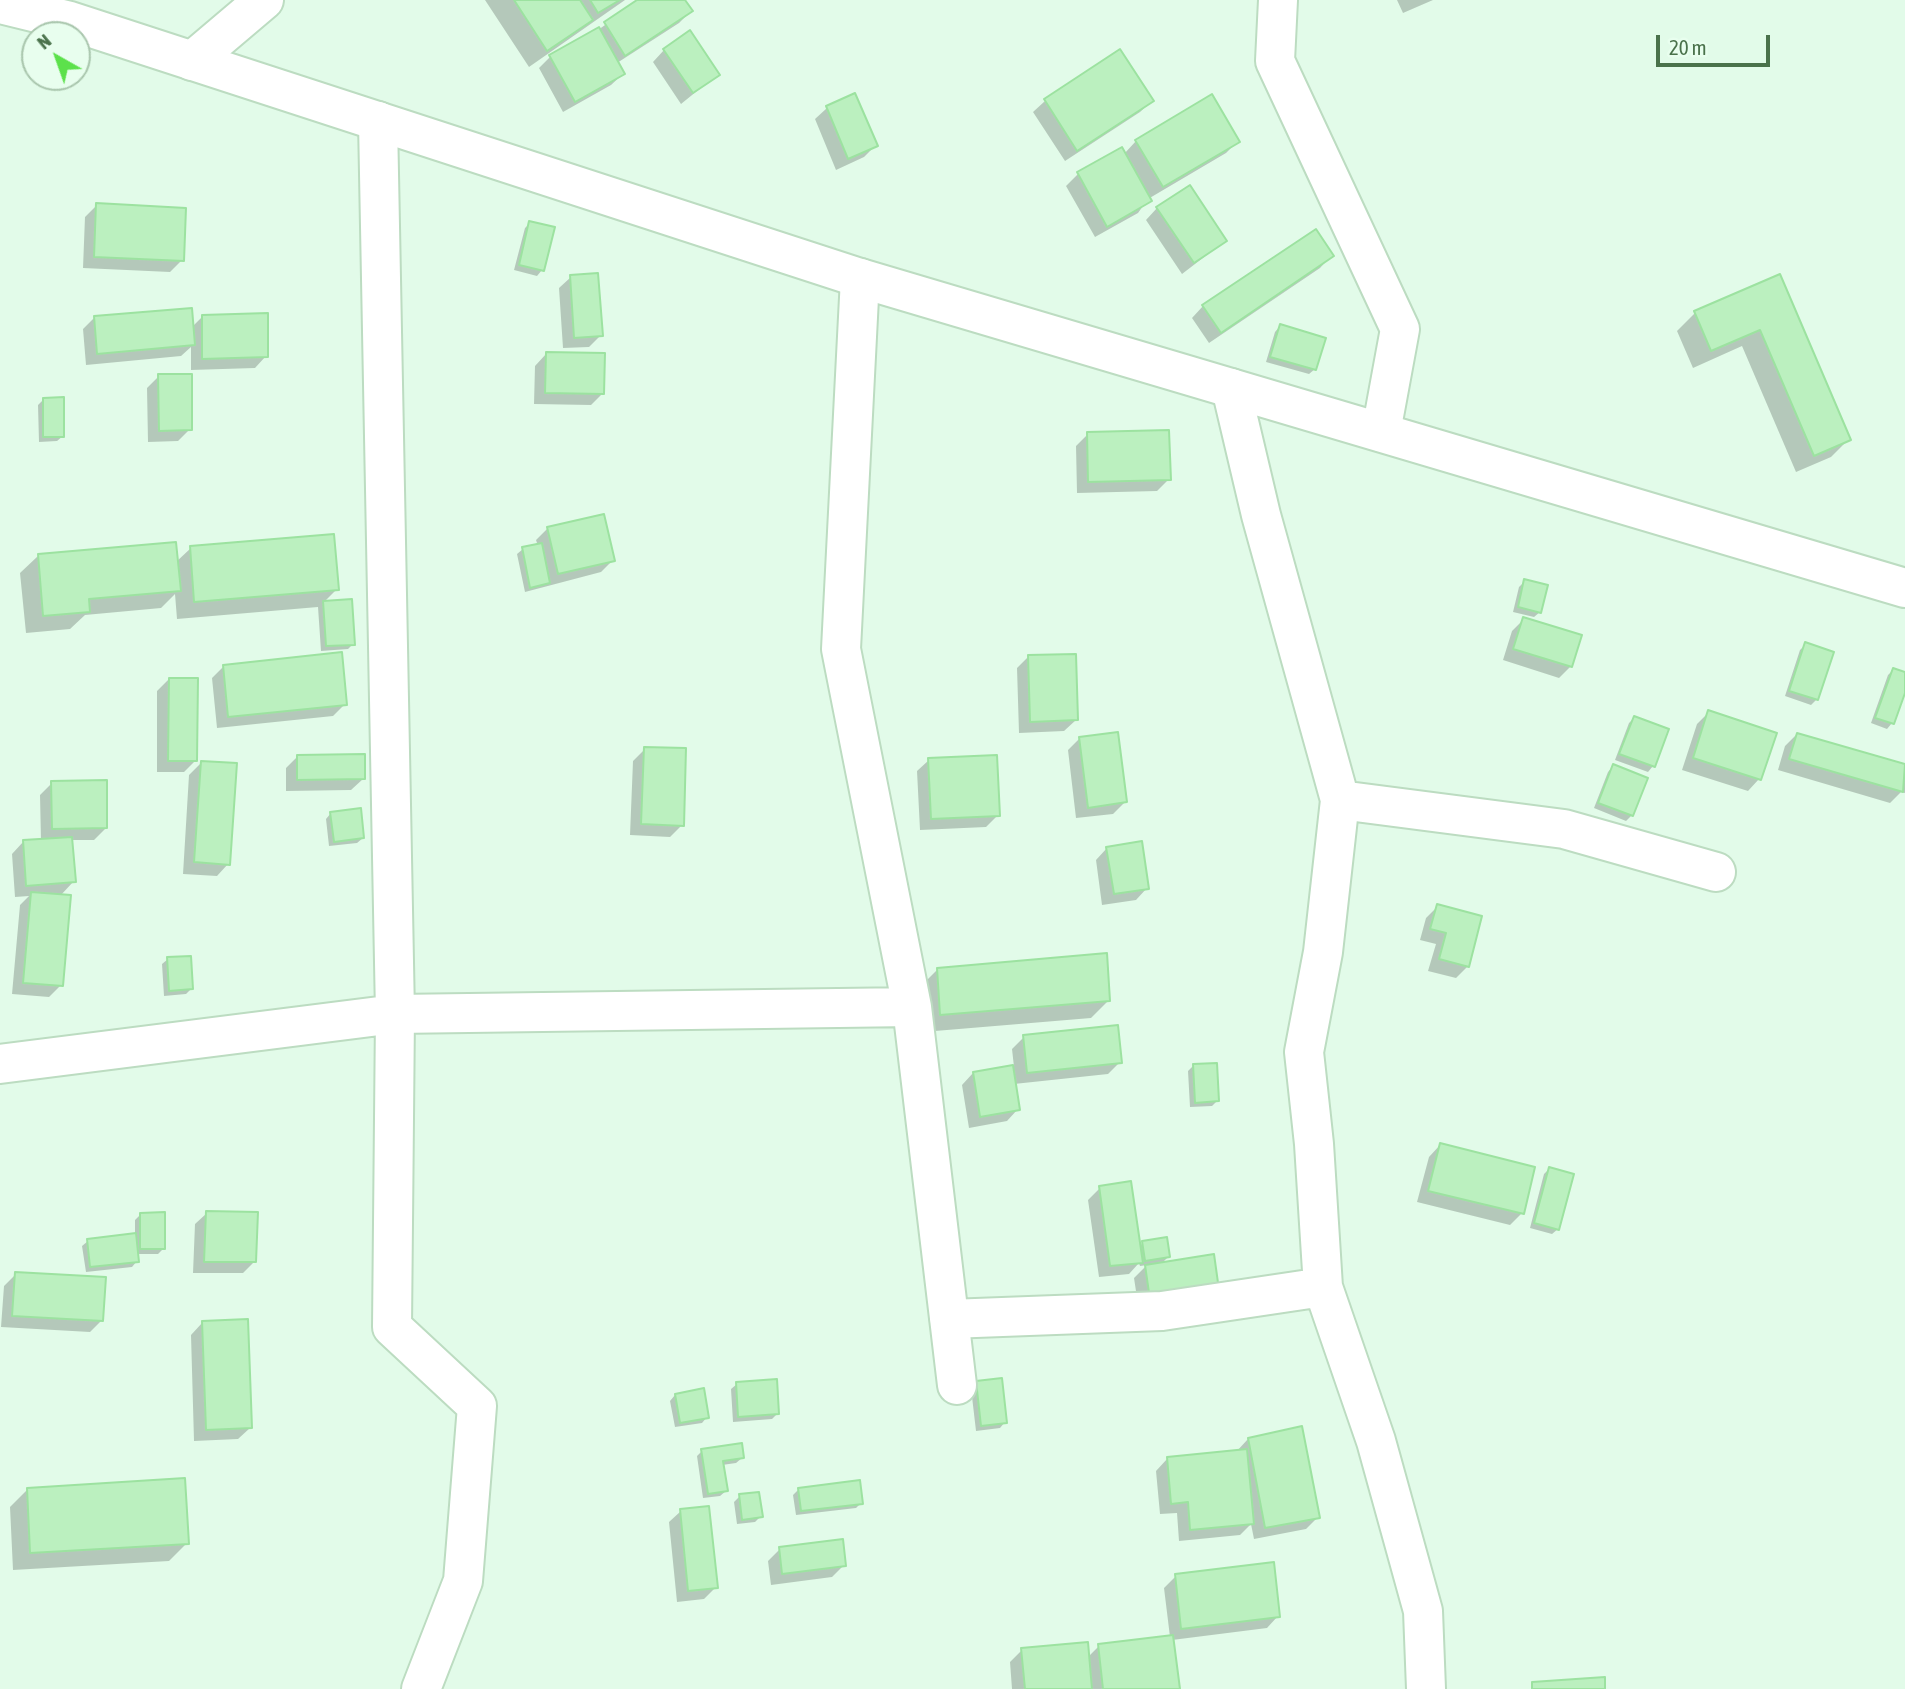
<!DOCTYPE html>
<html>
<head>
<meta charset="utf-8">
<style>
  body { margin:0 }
  #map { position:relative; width:1905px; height:1689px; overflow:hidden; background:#e2fbe9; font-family:"Asap Condensed",sans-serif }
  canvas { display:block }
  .north { position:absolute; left:21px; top:21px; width:70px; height:70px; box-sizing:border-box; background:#e8feee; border:2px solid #a9c6ad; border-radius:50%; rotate:320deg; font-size:19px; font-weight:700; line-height:28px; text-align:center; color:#4a724b }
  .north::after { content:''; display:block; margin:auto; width:24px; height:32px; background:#5ce14b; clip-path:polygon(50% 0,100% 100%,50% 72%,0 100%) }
  .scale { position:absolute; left:1656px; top:35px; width:114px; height:32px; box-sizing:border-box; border:4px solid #4a724b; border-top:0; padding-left:9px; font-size:21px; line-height:24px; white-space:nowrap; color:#4a724b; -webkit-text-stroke:5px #e8feee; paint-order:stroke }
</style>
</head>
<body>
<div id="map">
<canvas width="1905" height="1689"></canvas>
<div class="north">N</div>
<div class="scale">20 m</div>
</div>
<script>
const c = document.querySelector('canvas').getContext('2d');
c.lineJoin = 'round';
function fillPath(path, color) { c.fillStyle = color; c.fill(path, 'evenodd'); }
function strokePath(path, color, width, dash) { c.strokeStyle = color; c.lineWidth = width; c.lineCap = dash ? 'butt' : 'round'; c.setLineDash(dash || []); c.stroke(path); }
fillPath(new Path2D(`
  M485,0h140l-96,67z
  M640,0h43l8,11 -12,12 -62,40 6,11 -12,11 -48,27 -24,-44 11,-11 48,-27z
  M1397,0h36l-30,13z
  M664,50l54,24 -37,30 -28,-42z
  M1045,101h107l-12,11 -75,49 -32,-49z
  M827,108l49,37 -12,12 -28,13 -21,-51z
  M1136,141h102l-12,12 -78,46 -10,14 -43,24 -29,-51 12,-12 43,-24 3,4z
  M97,205l85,55 -12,12 -87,-4 2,-51z
  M1157,208l68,33 -43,33 -36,-54z
  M530,223l12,47 -5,6 -23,-6 11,-42z
  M1331,256l-11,12 -111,75 -17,-25 11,-12z
  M1779,276l70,163 -18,18 -35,15 -54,-126 -49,22 -16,-37 18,-18z
  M571,277l30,58 -12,12 -26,1 -4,-60z
  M95,317l97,10 10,-10 64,39 -11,12 -64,2v-23l-10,9 -95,9 -3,-36z
  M1280,326l35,43 -6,5 -43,-12 9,-30z
  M546,354l56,40 -11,11 -57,-1 1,-38z
  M159,376l31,53 -12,12 -30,1 -1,-54z
  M44,399l19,37 -6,5 -18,1 -1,-37z
  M1088,434l81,45 -12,12 -80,2 -1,-47z
  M548,528l65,32 -12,12 -76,20 -8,-38 6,-5 15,-3 -2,-6z
  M191,548l146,41 -13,13 29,42 -5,5 -27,2 -3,-44 -141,12 -2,-25 -14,14 -76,7 -15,14 -44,4 -6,-60 18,-17 138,6z
  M1525,581l15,31 -6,5 -21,-5 6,-25z
  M1524,619l47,47 -12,12 -56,-18 9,-29z
  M1806,644l11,55 -6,6 -26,-9 15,-46z
  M1029,656l47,64 -12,11 -45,2 -2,-65z
  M224,666l121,38 -12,12 -116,12 -5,-50z
  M1893,670l12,4v14l-13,35 -5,6 -16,-6 17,-48z
  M169,679l27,81 -12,12h-27v-81z
  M1709,712l50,67 -11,12 -66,-21 15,-46z
  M1634,718l19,48 -5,6 -33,-12 14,-37z
  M1797,734l108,32v27l-4,-1 -11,11 -112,-33 7,-24z
  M1079,739l46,63 -12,12 -37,4 -8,-68z
  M645,749l37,76 -12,12 -40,-2 3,-74z
  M298,756l65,23 -12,11 -65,1v-23z
  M929,760l69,55 -12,12 -66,3 -3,-59z
  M201,763l27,101 -11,12 -34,-2 6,-99z
  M1613,766l19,49 -6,6 -32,-13 14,-36z
  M52,783l54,45 -12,12h-23l3,41 -14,15 1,89 -12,12 -37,-3 8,-89 9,-9 -14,1 -3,-43 11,-12 18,-1 -1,-46z
  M331,813l32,25 -6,5 -28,3 -3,-27z
  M1107,848l40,40 -11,12 -34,5 -6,-45z
  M1438,906l30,60 -12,12 -28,-7 8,-27 -16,-4 6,-22z
  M168,959l23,30 -5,5 -22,2 -2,-32z
  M938,969l171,31 -18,18 -168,14 -3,-45z
  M1024,1037l96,25 -12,12 -94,10 4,25 -11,12 -38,7 -7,-43 11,-12 41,-6 -2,-18z
  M1194,1065l23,36 -5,5 -22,1 -2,-36z
  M1440,1145l82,68 -12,12 -93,-23 12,-45z
  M1549,1169l9,60 -6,5 -22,-6 14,-54z
  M1100,1188l39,59 4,-4 25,14 -7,7 51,-8 -73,55 -5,-33 13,-13 -7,1 -1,-3 -10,11 -30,3 -11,-77z
  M207,1213l48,48 -12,12h-50l2,-49z
  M141,1214l23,34 -6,6h-21v7l-5,6 -46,5 -4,-26 6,-5 47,-6v-15z
  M16,1274l86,46 -12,12 -89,-5 3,-41z
  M202,1323l48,105 -12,11 -44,2 -3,-106z
  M977,1383l28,39 -5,6 -24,3 -5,-43z
  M737,1384l40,30 -5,5 -39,3 -2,-33z
  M675,1395l32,22 -5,6 -27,4 -5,-26z
  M1248,1439l70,78 -12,12 -52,10 -3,-15 -11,11 -61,6 -2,-28 -17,1 -4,-43 11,-12 69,-7z
  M702,1451l40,7 -6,5 -14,2 4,26 -6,5 -17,2 -6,-42z
  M28,1489l159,54 -18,18 -156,9 -3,-63z
  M799,1489l62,14 -5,5 -60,7 -3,-20z
  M740,1496l21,20 -6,6 -18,2 -3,-22z
  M681,1511l35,76 -12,12 -27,3 -8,-80z
  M780,1549l64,16 -12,12 -61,8 -3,-24z
  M1176,1576l102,40 -11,12 -95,12 7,49h-167l-2,-27 12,-12 66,7 11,-11 71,-9 -6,-49z`), '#0003');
const building = new Path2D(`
  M514,0h66l13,20 -46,31z
  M590,0h30l-22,13z
  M637,0h48l8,11 -68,45 -21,-34z
  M599,27l26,47 -50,28 -26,-47z
  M690,30l30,45 -27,18 -30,-44z
  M1120,49l34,52 -77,50 -33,-52z
  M855,93l23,53 -30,13 -22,-53z
  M1212,94l28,48 -77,45 -28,-47z
  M1122,147l30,54 -45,26 -30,-55z
  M1190,185l37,56 -33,22 -38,-56z
  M96,203l90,5 -2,53 -90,-4z
  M529,221l26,6 -11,44 -25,-6z
  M1316,229l18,27 -113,77 -19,-28z
  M598,273l5,63 -29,2 -4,-63z
  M1780,274l71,166 -37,16 -54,-126 -49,21 -17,-40z
  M192,308l3,37 -98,9 -3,-38z
  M268,313v44l-66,2v-44z
  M1280,324l46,14 -10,32 -46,-13z
  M546,352l59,1 -1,41 -59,-1z
  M158,374h34v56l-33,1z
  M64,397v40h-21v-39z
  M1169,430l2,50 -83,2 -1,-50z
  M604,514l11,47 -57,13 -11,-47z
  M334,534l5,56 -145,12 -4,-56z
  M176,542l5,49 -92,8 1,13 -47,4 -5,-62z
  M542,543l8,40 -20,5 -8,-41z
  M1524,579l24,6 -7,28 -23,-6z
  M352,599l3,46 -29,1 -3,-45z
  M1523,617l59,18 -10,32 -59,-18z
  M1805,642l29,10 -16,48 -29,-9z
  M342,652l5,53 -119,12 -5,-52z
  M1076,654l2,66 -48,2 -2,-67z
  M1893,668l12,4v21l-11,31 -19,-6z
  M169,678h29l-1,83h-29z
  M1708,710l69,23 -16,47 -68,-22z
  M1634,716l35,13 -14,38 -36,-13z
  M1118,732l9,70 -39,6 -9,-71z
  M1797,733l108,31 -2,28 -114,-33z
  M644,747l42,1 -2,78 -43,-2z
  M365,754v25l-68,1v-25z
  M997,755l3,61 -69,3 -3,-61z
  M201,761l36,2 -7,102 -36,-3z
  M1613,764l35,14 -15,38 -35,-13z
  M107,780v48l-55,1 -1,-48z
  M361,808l3,30 -30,4 -4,-30z
  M72,837l4,45 -50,4 -3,-46z
  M1142,841l7,48 -35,5 -8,-47z
  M31,892l40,3 -8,91 -40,-3z
  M1437,904l45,12 -13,51 -30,-8 7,-26 -16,-4z
  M1107,953l3,48 -170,14 -3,-47z
  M191,956l2,33 -24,2 -2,-34z
  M1118,1025l4,38 -95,10 -4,-38z
  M1217,1063l2,38 -24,2 -2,-39z
  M1013,1065l7,45 -40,7 -7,-45z
  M1440,1143l95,24 -11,47 -96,-23z
  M1549,1167l25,7 -15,56 -25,-7z
  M1131,1181l12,82 -33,3 -11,-80z
  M206,1211l52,1 -2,50h-52z
  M165,1212v37h-25v-36z
  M136,1233l3,29 -49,5 -3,-28z
  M1167,1237l3,20 -25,4 -3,-20z
  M1214,1254l5,36 -69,10 -5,-35z
  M15,1272l91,5 -3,44 -91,-5z
  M248,1319l4,109 -46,2 -4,-109z
  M1002,1378l5,45 -26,3 -5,-45z
  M777,1379l2,35 -41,3 -2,-35z
  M704,1388l5,30 -29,5 -5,-29z
  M1302,1426l18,92 -55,10 -17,-90z
  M742,1443l2,15 -21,3 5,30 -20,3 -7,-45z
  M1247,1449l7,75 -64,6 -2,-28 -17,2 -4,-47z
  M185,1478l4,66 -159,9 -3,-65z
  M860,1480l3,24 -62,7 -3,-23z
  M759,1492l4,25 -21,3 -3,-26z
  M709,1506l9,82 -30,3 -8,-82z
  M843,1539l3,27 -64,8 -3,-27z
  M1274,1562l6,55 -99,12 -6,-55z
  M1173,1635l7,54h-77l-5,-45z
  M1088,1642l4,47h-67l-4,-41z
  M1605,1677v12h-73v-7z`);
fillPath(building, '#bbf0bf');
strokePath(building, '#9ce2a0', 2);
const minor = new Path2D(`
  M1278,0l-3,61 125,268 -19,103
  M192,61l72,-61
  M378,121l17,893 -3,313 85,79 -14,175 -42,108
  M860,278l-19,371 71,358 45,378
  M1231,388l30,127 79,285 -17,152 -19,100 10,92 9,143 53,154 47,170 3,78
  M1340,800l224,29 152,43
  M0,1064l395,-50 517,-7
  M949,1319l213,-8 161,-24`);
const tertiary = new Path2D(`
  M0,4l70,17 790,257 1045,310`);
strokePath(minor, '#bcdcc1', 42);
strokePath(tertiary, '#bcdcc1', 42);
strokePath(minor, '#fff', 38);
strokePath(tertiary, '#fff', 38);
</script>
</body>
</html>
